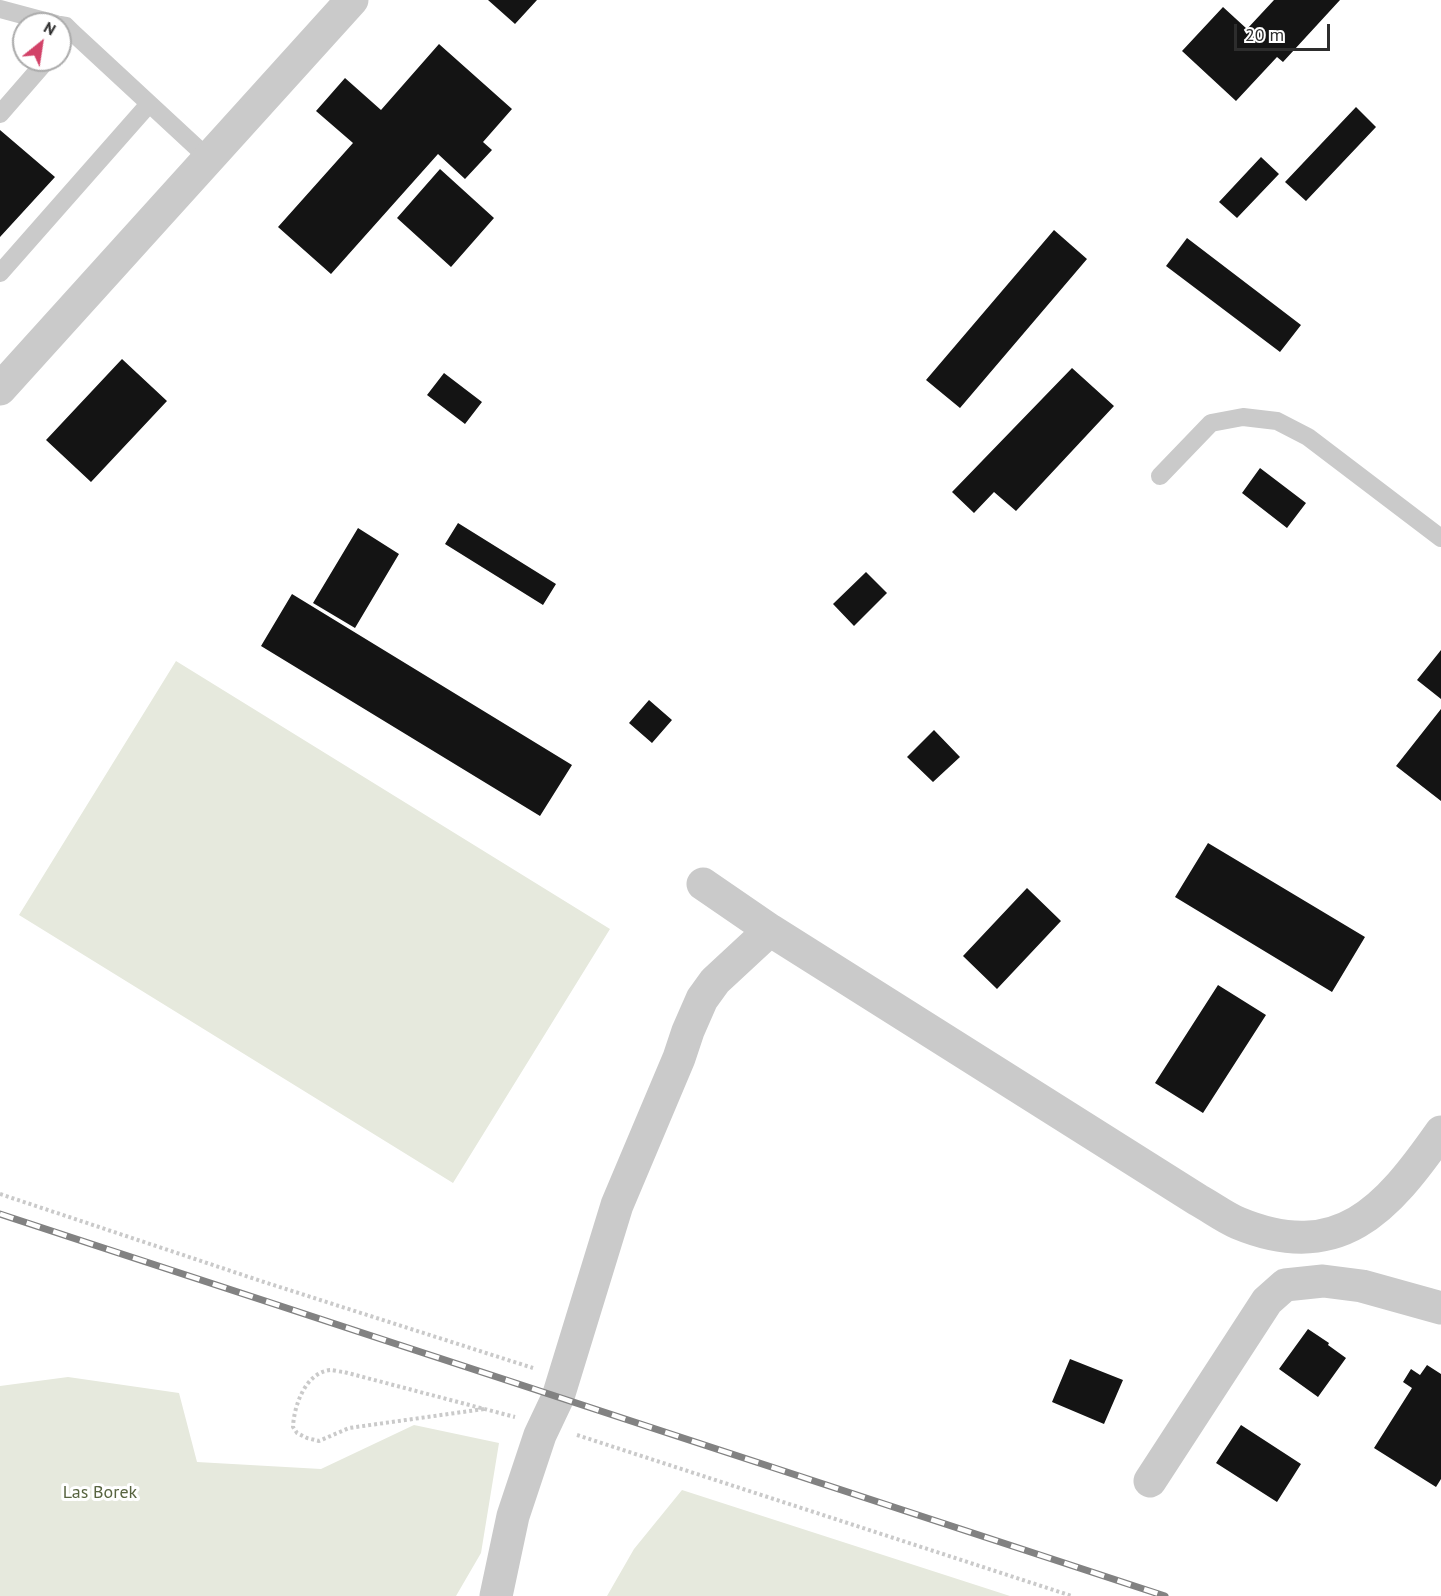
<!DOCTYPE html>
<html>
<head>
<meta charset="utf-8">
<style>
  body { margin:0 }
  #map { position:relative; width:1441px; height:1596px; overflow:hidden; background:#fff; font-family:"PT Sans",sans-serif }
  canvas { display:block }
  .north { position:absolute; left:12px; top:12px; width:60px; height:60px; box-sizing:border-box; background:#fff; border:2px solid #ababab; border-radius:50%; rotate:30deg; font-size:16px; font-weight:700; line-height:24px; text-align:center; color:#2d2d2d }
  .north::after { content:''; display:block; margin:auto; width:21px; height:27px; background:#d24268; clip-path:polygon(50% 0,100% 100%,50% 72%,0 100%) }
  .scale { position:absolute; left:1234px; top:24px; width:96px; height:27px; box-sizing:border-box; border:3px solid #2d2d2d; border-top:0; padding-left:8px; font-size:18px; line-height:21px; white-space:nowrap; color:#2d2d2d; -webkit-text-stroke:4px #fff; paint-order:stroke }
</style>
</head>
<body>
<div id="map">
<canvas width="1441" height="1596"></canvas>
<div class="north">N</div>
<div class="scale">20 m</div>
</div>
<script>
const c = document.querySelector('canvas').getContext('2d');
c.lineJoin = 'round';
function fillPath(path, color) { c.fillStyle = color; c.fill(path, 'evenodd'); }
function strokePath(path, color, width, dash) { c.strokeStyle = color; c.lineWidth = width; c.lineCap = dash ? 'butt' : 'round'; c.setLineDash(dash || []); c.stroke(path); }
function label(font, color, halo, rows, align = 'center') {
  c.font = font + ' "PT Sans",sans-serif'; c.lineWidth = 6; c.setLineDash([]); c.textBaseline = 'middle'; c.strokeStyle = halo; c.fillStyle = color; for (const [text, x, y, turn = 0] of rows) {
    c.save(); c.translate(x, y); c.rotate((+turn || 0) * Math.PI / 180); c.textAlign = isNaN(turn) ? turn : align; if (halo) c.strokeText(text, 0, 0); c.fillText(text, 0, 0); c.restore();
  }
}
fillPath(new Path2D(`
  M176,661l434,268 -157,254 -434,-268z
  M68,1377l111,16 18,69 124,7 93,-44 85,18 -18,110 -25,43h-456v-210z
  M682,1490l328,106h-403l27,-47z`), '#e6e9dd');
fillPath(new Path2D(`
  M488,0h49l-22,24z
  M1274,0h66l-57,62 -6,-5 -41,44 -54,-50 41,-44 24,22z
  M439,44l73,65 -29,33 9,8 -27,29 -27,-25 -107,120 -53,-47 75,-84 -37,-32 29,-33 36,32z
  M1356,107l20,20 -70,74 -21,-19z
  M0,130l55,47 -55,60z
  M1261,157l18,17 -42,44 -18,-16z
  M440,169l54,49 -43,49 -54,-49z
  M1054,230l33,29 -127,149 -34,-28z
  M1187,238l114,87 -21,27 -114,-86z
  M122,359l45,42 -76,81 -45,-42z
  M1072,368l42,38 -98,105 -22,-19 -20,21 -22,-21z
  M444,373l38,29 -17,22 -38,-29z
  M1260,468l46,35 -19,25 -45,-35z
  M458,523l98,61 -13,21 -98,-61z
  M358,528l41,26 -44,74 -42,-25z
  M866,572l21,21 -33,33 -21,-22z
  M292,594l280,171 -32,51 -279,-170z
  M1441,650v49l-24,-19z
  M649,700l23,20 -20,23 -23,-20z
  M1441,709v92l-45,-35z
  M934,730l26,27 -27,25 -26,-25z
  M1208,843l157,94 -33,55 -157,-95z
  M1027,888l34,33 -64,68 -34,-33z
  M1218,985l48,30 -63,98 -48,-30z
  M1308,1329l21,14 -1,2 18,13 -28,39 -39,-28z
  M1070,1359l53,21 -19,44 -52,-22z
  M1427,1365l14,9v105l-5,8 -62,-39 38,-60 -9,-6 8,-13 9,6z
  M1241,1425l60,39 -24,38 -61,-39z`), '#141414');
strokePath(new Path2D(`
  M0,1194l264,88 269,86
  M484,1409l-135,19 -30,13 -12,-3 -10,-5 -4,-6c1,-21 12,-54 37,-57 4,0 10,2 14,2l171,45
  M577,1435l495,161`), '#cacaca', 4, [3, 3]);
strokePath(new Path2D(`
  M0,9l56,15
  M60,25l6,1 6,6 136,126
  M0,114l47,-54
  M0,273l149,-169
  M1160,476l51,-53 32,-6 34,4 31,16 133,101`), '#cacaca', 18);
strokePath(new Path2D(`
  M0,389l352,-389
  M703,884l67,46 428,270c13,7 26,17 40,23 101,42 149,-14 203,-91
  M1150,1481l117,-180 18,-16 38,-4 39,5 79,22
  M496,1596l17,-80 27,-81 18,-38 59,-192 62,-147 9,-27 14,-32 13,-18 55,-51`), '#cacaca', 33);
const rail = new Path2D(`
  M0,1214l1165,382`);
strokePath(rail, '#828282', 7);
strokePath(rail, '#fff', 4.5, [14]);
label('18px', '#586440', '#fff', [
  ["Las Borek",100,1493]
]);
</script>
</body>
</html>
